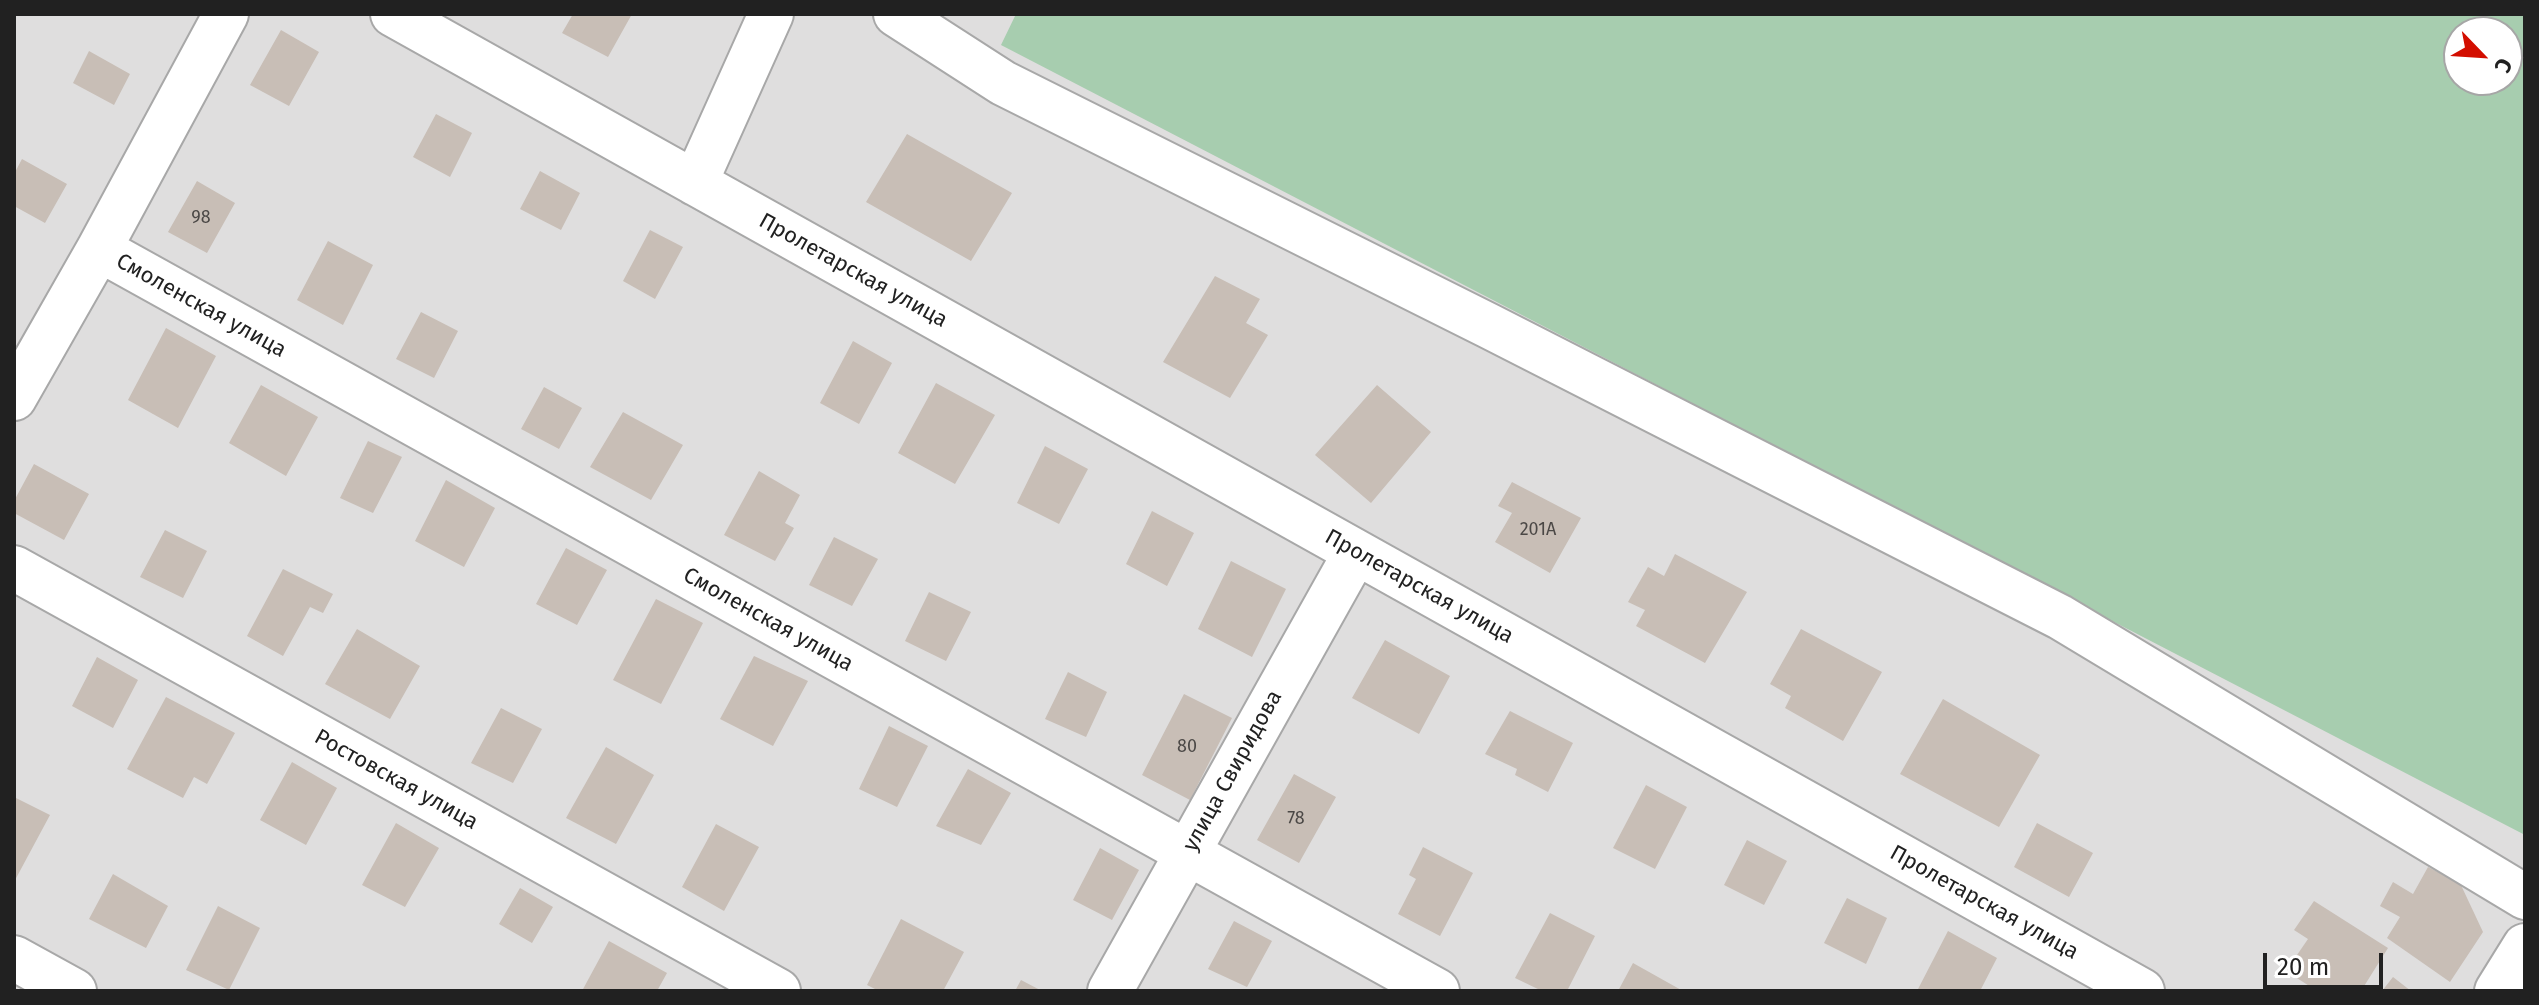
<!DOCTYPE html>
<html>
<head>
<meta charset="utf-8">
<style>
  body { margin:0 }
  #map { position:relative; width:2539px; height:1005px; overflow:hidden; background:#f2efe7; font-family:"Fira Sans",sans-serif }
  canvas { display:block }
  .frame { position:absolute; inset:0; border:16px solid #212121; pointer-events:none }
  .north { position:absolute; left:2443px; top:16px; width:80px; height:80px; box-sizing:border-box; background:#fff; border:2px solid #a6a6a6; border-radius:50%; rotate:115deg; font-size:22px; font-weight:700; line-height:32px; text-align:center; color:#212121 }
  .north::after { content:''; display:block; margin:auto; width:28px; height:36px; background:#d30e00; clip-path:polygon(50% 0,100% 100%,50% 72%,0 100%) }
  .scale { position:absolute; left:2263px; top:953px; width:120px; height:36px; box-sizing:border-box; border:4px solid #212121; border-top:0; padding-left:10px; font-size:24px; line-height:28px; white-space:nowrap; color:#212121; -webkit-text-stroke:6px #fff; paint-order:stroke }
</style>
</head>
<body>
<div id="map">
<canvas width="2539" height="1005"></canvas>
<div class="frame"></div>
<div class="north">С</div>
<div class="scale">20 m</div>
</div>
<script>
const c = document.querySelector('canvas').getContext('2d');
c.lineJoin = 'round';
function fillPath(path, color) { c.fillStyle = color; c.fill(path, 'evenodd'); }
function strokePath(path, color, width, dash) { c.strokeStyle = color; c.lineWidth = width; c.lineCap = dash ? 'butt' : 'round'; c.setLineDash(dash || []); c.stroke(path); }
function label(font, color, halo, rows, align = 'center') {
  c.font = font + ' "Fira Sans",sans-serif'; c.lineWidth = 7; c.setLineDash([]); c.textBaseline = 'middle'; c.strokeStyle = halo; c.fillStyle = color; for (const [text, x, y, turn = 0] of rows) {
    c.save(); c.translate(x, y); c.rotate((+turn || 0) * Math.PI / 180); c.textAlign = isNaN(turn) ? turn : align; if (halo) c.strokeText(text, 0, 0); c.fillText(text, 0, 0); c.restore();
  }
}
fillPath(new Path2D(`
  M14,14h1050l1461,759v218h-2511z`), '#dfdede');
fillPath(new Path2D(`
  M1016,14h1509v821l-1524,-790zM2459,32h48v48h-48z`), '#a7cdaf');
fillPath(new Path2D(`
  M573,14h59l-24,43 -46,-24z
  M281,30l38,22 -30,54 -39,-21z
  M89,51l41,23 -16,31 -41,-22z
  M436,114l36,19 -22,44 -37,-20z
  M907,134l105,59 -41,68 -105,-59z
  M22,159l45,25 -22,39 -31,-17v-32z
  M540,171l40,22 -19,37 -41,-21z
  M197,181l38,22 -28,50 -39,-21z
  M650,230l33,17 -28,52 -32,-18z
  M328,241l45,24 -30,60 -46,-25z
  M1215,276l45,23 -14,24 22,12 -38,63 -67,-36z
  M421,312l37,19 -24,47 -38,-19z
  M166,328l50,28 -38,72 -50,-28z
  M853,341l39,22 -33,61 -39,-21z
  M936,383l59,32 -40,69 -57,-31z
  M261,385l57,32 -32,59 -57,-33z
  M1377,385l54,47 -60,71 -56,-48z
  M544,387l38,21 -23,41 -38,-20z
  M623,412l60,33 -32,55 -61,-33z
  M368,441l34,16 -29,56 -33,-15z
  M1045,446l43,23 -29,55 -42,-21z
  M34,464l55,30 -25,46 -50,-27v-12z
  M759,471l41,24 -15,28 9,5 -19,33 -51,-26z
  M446,480l49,28 -31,59 -49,-26z
  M1512,482l69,36 -31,55 -55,-31 17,-29 -14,-7z
  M1152,511l42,22 -27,53 -41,-22z
  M165,530l42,21 -24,47 -43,-21z
  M834,537l44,22 -26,47 -43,-21z
  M566,548l41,22 -30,55 -41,-21z
  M1675,554l72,38 -42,71 -69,-37 9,-16 -17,-8 20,-35 16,9z
  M1231,561l55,28 -34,68 -54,-28z
  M283,569l50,25 -10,19 -13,-6 -27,49 -36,-20z
  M929,592l42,20 -25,49 -41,-20z
  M656,599l47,24 -42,81 -48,-24z
  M357,629l63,37 -30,53 -65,-35z
  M1801,629l81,43 -39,69 -58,-33 6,-12 -21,-12z
  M1385,640l65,36 -31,58 -67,-36z
  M754,656l54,25 -35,65 -53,-27z
  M97,657l41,23 -25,48 -41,-22z
  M1068,672l39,20 -21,45 -41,-18z
  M1184,694l48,24 -42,82 -48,-25z
  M166,697l69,36 -28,51 -13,-7 -11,21 -56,-29z
  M1943,699l97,56 -41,72 -99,-53z
  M501,708l41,21 -29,54 -42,-20z
  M1510,711l63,32 -25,49 -33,-17 2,-6 -32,-15z
  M889,726l39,20 -31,61 -38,-18z
  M606,747l48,28 -38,69 -50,-26z
  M292,762l45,26 -31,57 -46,-25z
  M968,769l43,24 -30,52 -45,-19z
  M1294,774l42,23 -37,66 -42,-23z
  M1646,785l41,22 -32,62 -42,-21z
  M14,797l36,18 -36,67z
  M396,823l43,25 -34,59 -43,-22z
  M2037,823l56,30 -24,44 -55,-30z
  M716,824l43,23 -35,64 -42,-24z
  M1747,840l40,21 -23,44 -40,-20z
  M1423,847l50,26 -33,63 -42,-22 18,-35 -7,-4z
  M1100,848l39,22 -27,50 -39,-20z
  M2428,867l32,16 23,49 -33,50 -63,-44 13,-21 -20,-11 13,-24 20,12z
  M113,874l55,32 -22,42 -57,-29z
  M520,888l33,19 -21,36 -33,-19z
  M1847,898l40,20 -21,46 -42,-21z
  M2314,901l74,47 -27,43h-44l-31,-20 22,-32 -14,-9z
  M218,906l42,22 -31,62 -43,-20z
  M1550,913l45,23 -28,55h-25l-27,-13z
  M901,919l63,33 -21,39h-64l-12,-6z
  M1234,921l38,20 -25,46 -39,-18z
  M1948,931l49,27 -17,33h-63z
  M609,941l58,32 -10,18h-75z
  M1633,963l50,28h-65z
  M2393,977l18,14h-29z
  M1021,980l21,11h-27z`), '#c8beb6');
const minor = new Path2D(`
  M393,14l1749,977
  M896,14l107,69 486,243 571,291 465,280
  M695,183l76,-169
  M99,249l1338,742
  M14,398l85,-149 127,-235
  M14,568l764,423
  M14,958l60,33
  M1110,991l246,-439
  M2497,991l28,-45`);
strokePath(minor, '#a8a8a8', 48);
strokePath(minor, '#fff', 44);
label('18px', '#4b4846', null, [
  ["98",201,218],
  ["201А",1538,530],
  ["80",1187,747],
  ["78",1296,819]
]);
label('22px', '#212121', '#fff', [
  ["Пролетарская улица",853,271,29],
  ["Смоленская улица",201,306,29],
  ["Пролетарская улица",1419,587,29],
  ["Смоленская улица",768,620,29],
  ["улица Свиридова",1233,771,-61],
  ["Ростовская улица",396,780,29],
  ["Пролетарская улица",1984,903,29]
]);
</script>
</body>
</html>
